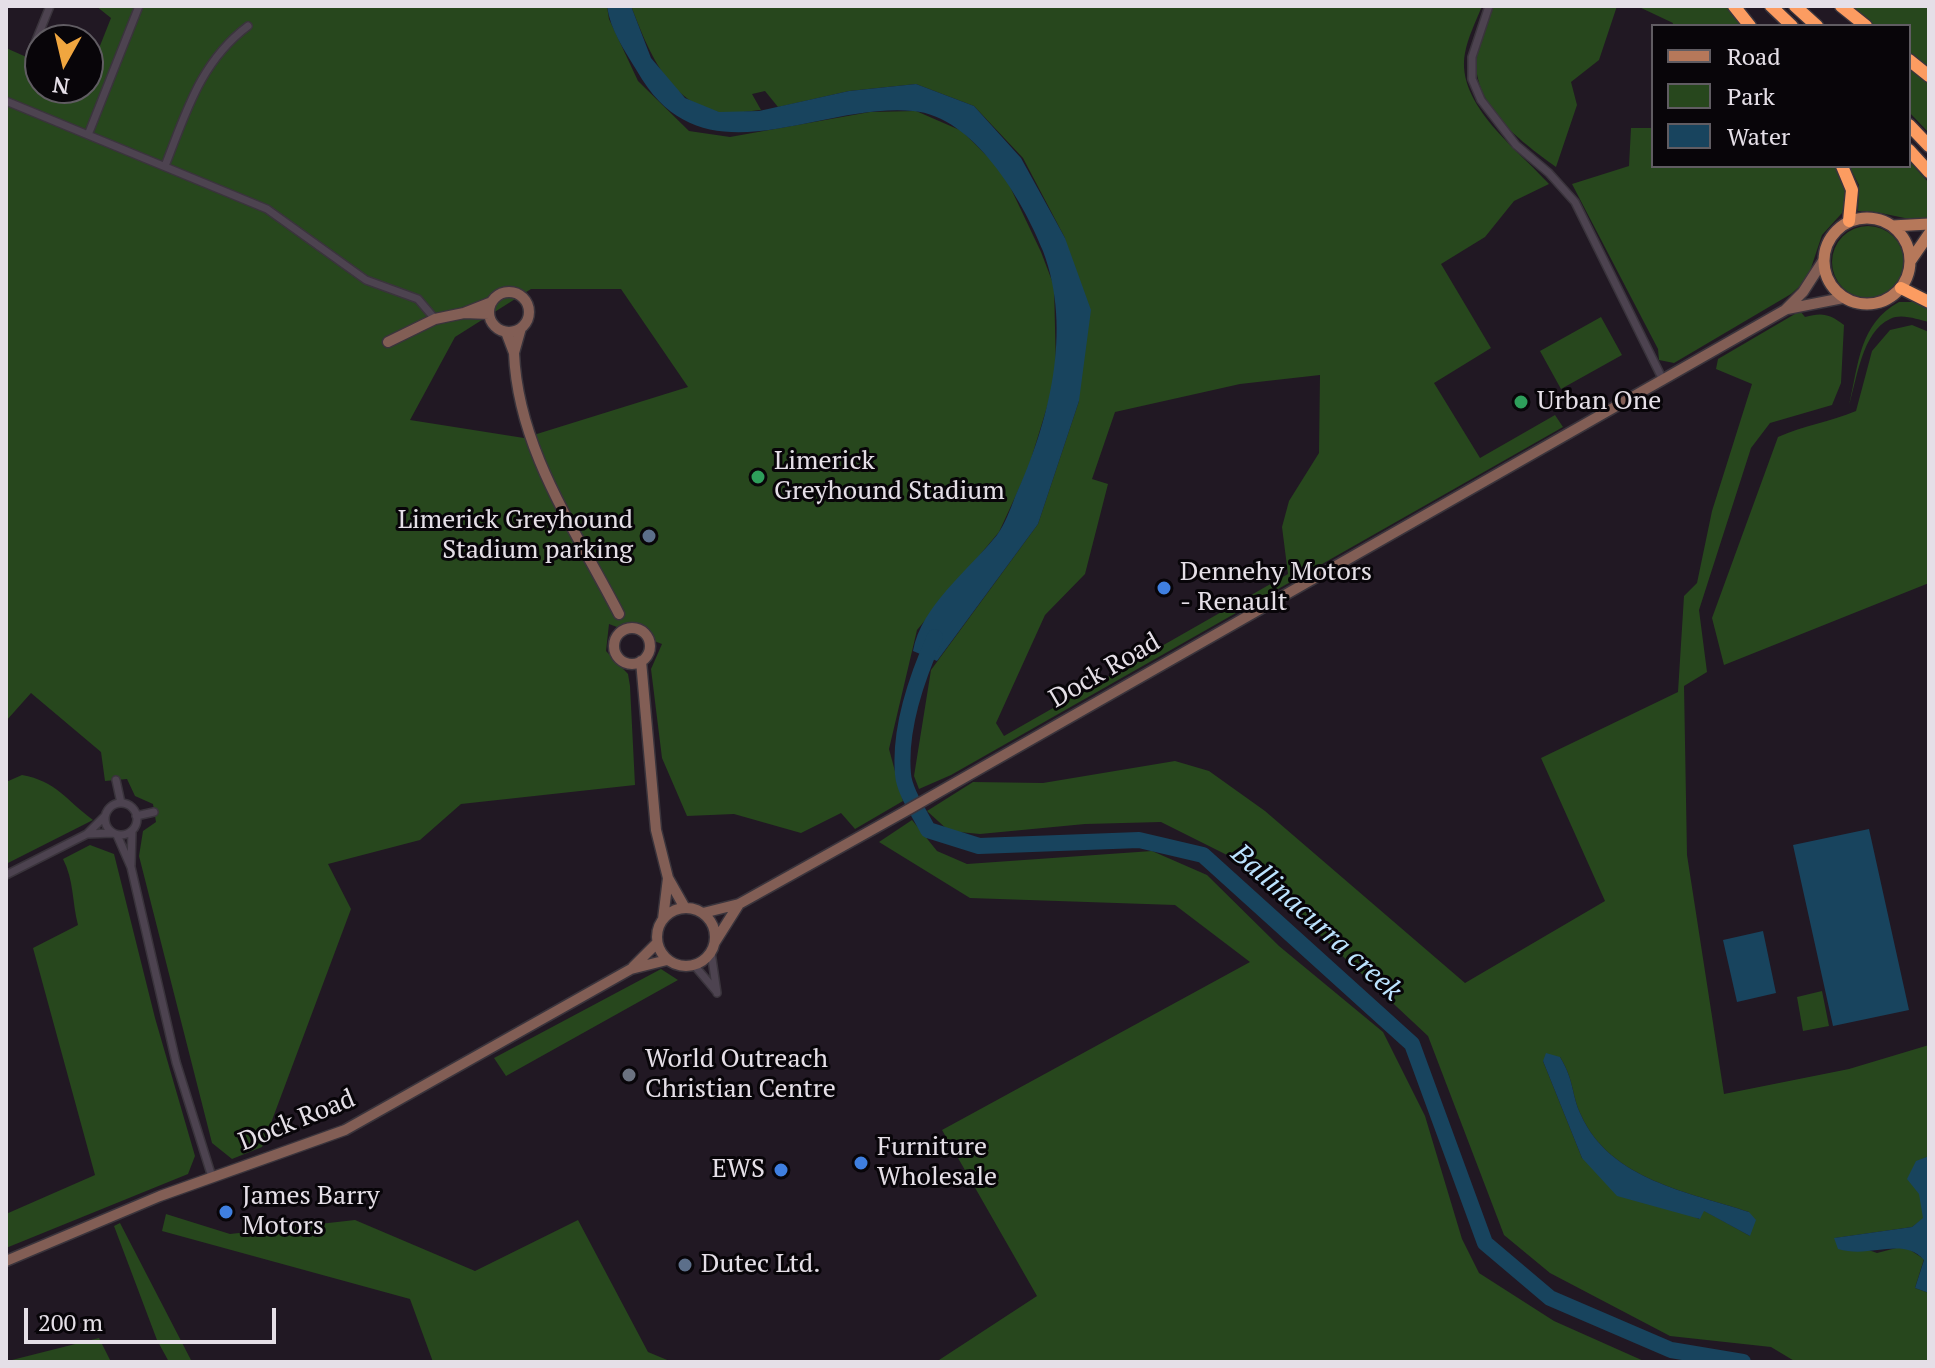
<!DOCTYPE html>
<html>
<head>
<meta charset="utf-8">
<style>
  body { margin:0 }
  #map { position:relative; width:1935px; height:1368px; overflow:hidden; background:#211823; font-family:"PT Serif",serif }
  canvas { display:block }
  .frame { position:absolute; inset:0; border:8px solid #e5dfe7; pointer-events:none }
  .legend { position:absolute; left:1651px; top:24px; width:260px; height:144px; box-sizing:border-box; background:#080509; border:2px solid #605c62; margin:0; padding:10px 14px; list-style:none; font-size:24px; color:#e5dfe7 }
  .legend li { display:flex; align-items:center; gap:16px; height:40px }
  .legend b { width:40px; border:2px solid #605c62 }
  .north { position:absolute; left:24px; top:24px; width:80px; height:80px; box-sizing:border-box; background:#080509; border:2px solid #605c62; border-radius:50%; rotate:188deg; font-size:22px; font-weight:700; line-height:32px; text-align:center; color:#e5dfe7 }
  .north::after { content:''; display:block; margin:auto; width:28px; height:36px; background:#f0a63f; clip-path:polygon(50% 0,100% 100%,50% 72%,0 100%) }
  .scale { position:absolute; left:24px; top:1308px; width:252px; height:36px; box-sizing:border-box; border:4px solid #e5dfe7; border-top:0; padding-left:10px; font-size:24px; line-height:28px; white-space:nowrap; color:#e5dfe7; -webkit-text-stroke:6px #080509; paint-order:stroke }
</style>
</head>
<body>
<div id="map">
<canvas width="1935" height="1368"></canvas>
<div class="frame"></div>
<ul class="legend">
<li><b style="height:10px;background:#b6785a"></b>Road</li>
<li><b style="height:22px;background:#27471d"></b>Park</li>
<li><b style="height:22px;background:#18445e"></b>Water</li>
</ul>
<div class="north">N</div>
<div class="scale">200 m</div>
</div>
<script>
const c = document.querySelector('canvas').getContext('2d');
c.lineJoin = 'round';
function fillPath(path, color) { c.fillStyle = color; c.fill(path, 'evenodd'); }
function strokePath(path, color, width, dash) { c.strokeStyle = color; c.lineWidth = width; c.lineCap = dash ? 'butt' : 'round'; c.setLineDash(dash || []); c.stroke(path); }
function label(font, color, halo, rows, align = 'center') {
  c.font = font + ' "PT Serif",serif'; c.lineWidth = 6; c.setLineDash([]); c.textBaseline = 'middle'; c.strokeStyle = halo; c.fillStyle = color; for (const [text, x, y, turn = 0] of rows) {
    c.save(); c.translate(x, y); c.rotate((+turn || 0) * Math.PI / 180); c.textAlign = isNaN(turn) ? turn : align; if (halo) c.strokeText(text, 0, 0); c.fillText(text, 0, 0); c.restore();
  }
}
fillPath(new Path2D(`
  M96,6h511l2,13 29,62 51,50 41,6 140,-25 46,-1 46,20 41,41 38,80 13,34 2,82 -5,26 -23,75 -29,63 -82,98 -28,119 14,52 -48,28 -14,-16 -40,20 -67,-19 -47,2 -25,-58 -11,-89 11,-25 -53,-20 -3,27 22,23 2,12 5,99 -174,19 -41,36 -92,24 23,45 -89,238 -30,12 -20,-16 -73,-287 4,-25 13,-9 -3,-18 -18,-8 -8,-17 -22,2 -4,-29 -70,-59 -25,28v-673l34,15v25h48v-12l23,-58zM531,289h90l67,98 -164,51 -114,-18 45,-83z
  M631,6h851c-6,15 -14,31 -17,47 -10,52 55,98 84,131l-35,17 -29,36 -44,27 50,84 -57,35 46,75 75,-43 8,12 -612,348 -32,14 -5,-13 17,-106 107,-146 41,-123 -14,-163 -42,-80 -49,-52 -58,-22 -67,7 -71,16 -13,-16 -13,3 9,16c-13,1 -30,5 -43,2 -51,-11 -70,-63 -87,-106zM1320,375l-1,78 -30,48 -7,26 6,47 -284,162 -8,-13 49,-108 40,-41 23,-90 -16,-5 23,-67 125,-28z
  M1492,6h125l-18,54 -28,22 6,23 -21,62c-38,-28 -84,-61 -80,-113 1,-16 11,-33 16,-48z
  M1637,6h89l16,20h-70l1,-3z
  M1847,6h82v62l-20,-15v-27h-36z
  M1909,68l20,15v50l-20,-21z
  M1631,128h22v38h183l12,26 -6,21 -20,22 -15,45 -16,14 -117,69 -15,-3 -1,-11 -86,-165 57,-18z
  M1909,161l20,22v36c-25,3 -45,-9 -71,-8l1,-26 -10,-19h60z
  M1832 262a36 36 0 1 1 72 0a36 36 0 1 1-72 0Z
  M1899,302h16l14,7v13c-11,-2 -27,-9 -39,-3 -28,13 -33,60 -41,86 10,-42 10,-81 50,-103z
  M1800,311l5,6c17,-5 25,-3 39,8l-3,58 -9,22 -62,18 -19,25 -52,162 8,62 -23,14 3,169 37,239 125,-25 80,-24v111l-13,6 8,56 -12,9 -77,11 42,15 27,-7 20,13 -9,29 14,5v69h-133l-25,-15 -101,-11 -120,-63 -46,-38 -76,-199 -185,-173 -82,-41 -76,2 -105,10 -31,-3 -22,-20 46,-29 70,1 132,-22 34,10 56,40 200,172 140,-82 -64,-143 137,-66 6,-96 13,-13 15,-72 40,-127 -36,-15 2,-10zM1560,1057c15,25 11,37 21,58 29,65 108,77 168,97l1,24 -47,-26 -4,9 -117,-61 -39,-97z
  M1601,317l21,38 -61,34 -21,-38z
  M1912,325l17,7v251l-205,82 -12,-47 66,-181c26,-12 52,-15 78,-26l16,-60 18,-21z
  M22,775c34,6 44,25 71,45l-87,44v-82z
  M912,820l25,31 30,13 185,-13 55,24 72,71 104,86 42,84 37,123 17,34 75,48 92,41h-710l101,-66 -95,-166 308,-168 -75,-57 -205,-7 -91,-56z
  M90,845l24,9 41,164 40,138 -7,18 -182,74v-34l89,-39 -62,-227 45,-23c-6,-23 -4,-45 -15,-66z
  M661,969l17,11 -172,96 -12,-18z
  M1822,991l7,35 -26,5 -6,-34z
  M166,1214l64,20 125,-14 120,51 103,-51 70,132 24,10h-239l-23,-63 -248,-68z
  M120,1223l72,139h-23l-12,-22 -43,-114z
  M99,1338l12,24 -103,-1z`), '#27471d');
fillPath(new Path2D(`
  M607,6h24l20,52 34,40 34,14 40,-1 90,-20 67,-7 58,22 47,52 44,80 26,72 -12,91 -41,123 -101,137 -24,-10c8,-45 56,-81 84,-116 8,-11 13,-25 18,-38 34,-74 58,-167 28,-246 -20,-50 -69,-135 -130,-140 -98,-9 -211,75 -276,-40 -12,-20 -27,-41 -30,-65z
  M1869,829l40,181 -76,16 -40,-181z
  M1763,931l13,62 -39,9 -14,-62z
  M1546,1053l14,4c15,25 11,37 21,58 29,65 108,77 168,97l7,8 -6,16 -46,-25 -4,8 -83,-23 -35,-38 -39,-97z
  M1929,1156v137l-14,-5 9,-28c-22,-24 -53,-1 -86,-11l-4,-11 78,-11 11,-9 -4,-24 -12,-15 9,-18z`), '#18445e');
strokePath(new Path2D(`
  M935,637c-18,40 -36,92 -32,137 1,17 17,40 25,56l51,16 160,-6 64,15 209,189 73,199 65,55 121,52 72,12`), '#18445e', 16);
const street = new Path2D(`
  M1489,6l-17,51v22l9,21 35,45 33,28 26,29 88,178
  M31,53l19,-47
  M6,101l261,108 99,71 52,19 17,20
  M88,135l51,-129
  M165,166c21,-53 35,-104 83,-140
  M116,780l5,23
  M105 819a16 16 0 1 1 32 0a16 16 0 1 1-32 0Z
  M136,816l18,-4
  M87,834l26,-1
  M117,835l14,32 45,195 36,115
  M131,865l1,-34
  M6,875l81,-41 18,-18
  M711,952l6,41
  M694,965l22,26`);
const secondary = new Path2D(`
  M489 312a20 20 0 1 1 40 0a20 20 0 1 1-40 0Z
  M1787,309l56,-11
  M489,314l-25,-1 28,-11
  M506,332l8,21 7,-25
  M388,342l47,-23 29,-6
  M514,353c4,97 62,177 105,261
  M614 646a18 18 0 1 1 36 0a18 18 0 1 1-36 0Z
  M641,661l15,169 12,48 17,30
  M657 937a29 29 0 1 1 58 0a29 29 0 1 1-58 0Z
  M703,913l36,-9 165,-92 881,-502 18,-18 20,-31
  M663,919l5,-41
  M715,942l24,-38
  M633,967l24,-24
  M6,1261l154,-65 185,-66 286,-161 36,-9`);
const primary = new Path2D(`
  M1824 261a43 43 0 1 1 86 0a43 43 0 1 1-86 0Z
  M1892,226l37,-2
  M1911,260l18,-26`);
const highway = new Path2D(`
  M1734,6l16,20
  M1771,6l21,20
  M1795,6l22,20
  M1841,6l25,20
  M1909,60l20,16
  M1909,125l20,21
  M1909,150l20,22
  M1842,166l10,24 -3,31
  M1901,288l28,14`);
strokePath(street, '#3a343c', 10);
strokePath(secondary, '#3a343c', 13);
strokePath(primary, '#3a343c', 14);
strokePath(highway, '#3a343c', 15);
strokePath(street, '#4d4350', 7);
strokePath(secondary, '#825e55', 10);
strokePath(primary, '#b6785a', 11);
strokePath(highway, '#fc9c61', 12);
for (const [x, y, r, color] of [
  [1521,402,8,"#2e9e5b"],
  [758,477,8,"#2e9e5b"],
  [649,536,8,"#5c6f8a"],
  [1164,588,8,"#3f7fe0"],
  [629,1075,8,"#6b7280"],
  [861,1163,8,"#3f7fe0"],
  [781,1170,8,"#3f7fe0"],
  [226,1212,8,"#3f7fe0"],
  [685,1265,8,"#5c6f8a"]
]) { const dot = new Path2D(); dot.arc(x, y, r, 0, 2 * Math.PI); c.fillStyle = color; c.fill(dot); strokePath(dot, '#080509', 3); }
label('26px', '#e5dfe7', '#080509', [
  ["Urban One",1537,402],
  ["Limerick",774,462],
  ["Greyhound Stadium",774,492],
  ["Limerick Greyhound",633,521,"right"],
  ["Stadium parking",633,551,"right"],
  ["Dennehy Motors",1180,573],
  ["- Renault",1180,603],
  ["World Outreach",645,1060],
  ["Christian Centre",645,1090],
  ["Furniture",877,1148],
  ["Wholesale",877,1178],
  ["EWS",765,1170,"right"],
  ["James Barry",242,1197],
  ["Motors",242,1227],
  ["Dutec Ltd.",701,1265]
], 'left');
label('26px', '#e5dfe7', '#080509', [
  ["Dock Road",1105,671,-30],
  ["Dock Road",297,1121,-22]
]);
label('italic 28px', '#bce3fe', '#080509', [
  ["Ballinacurra creek",1316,923,42]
]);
</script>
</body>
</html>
